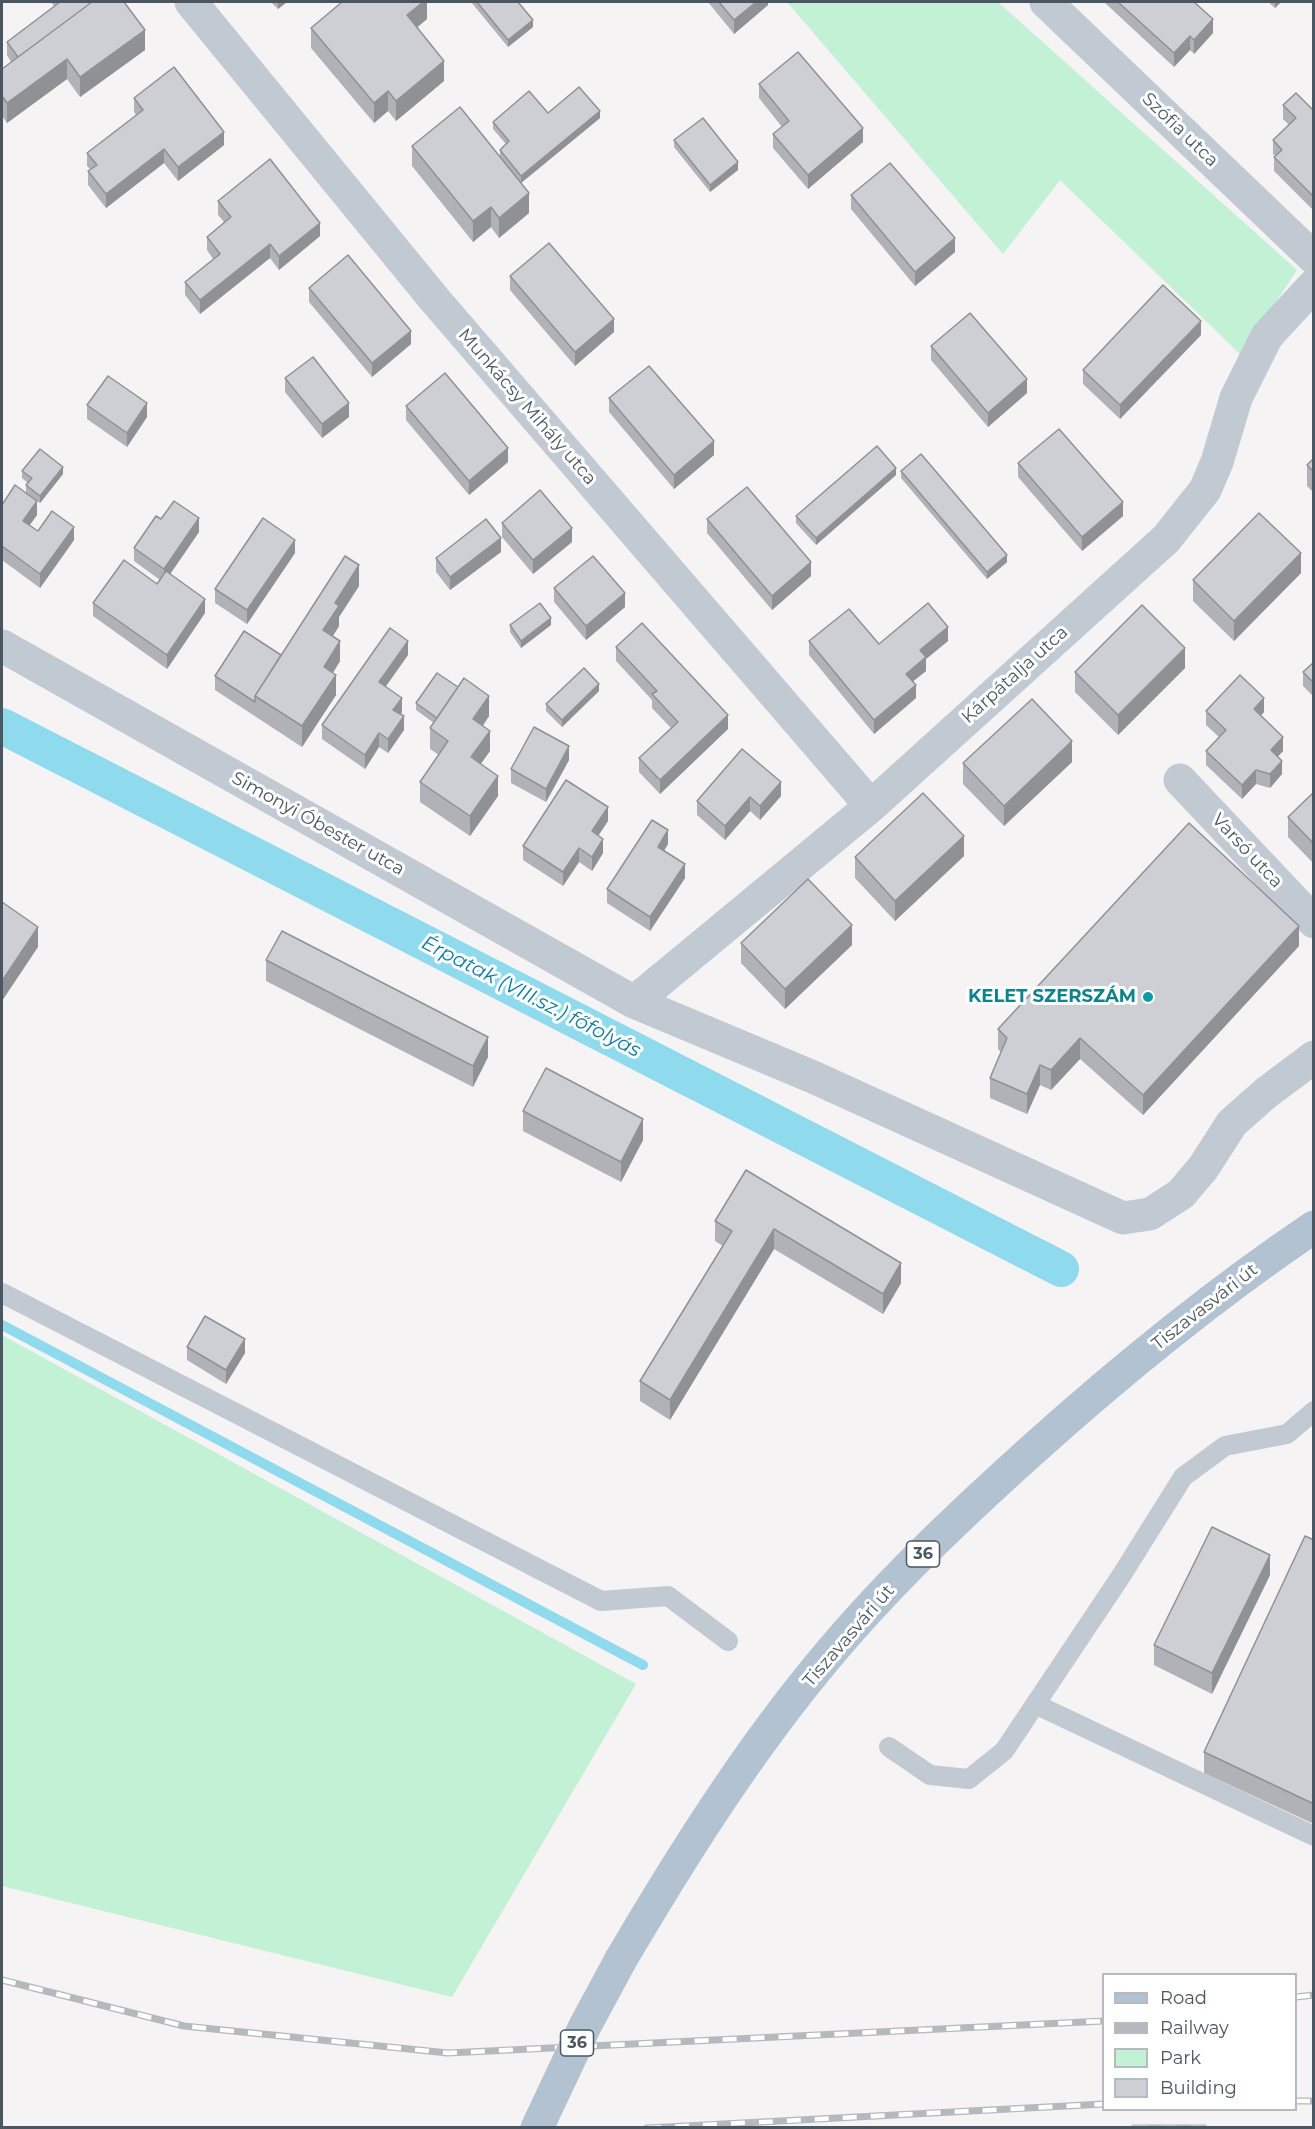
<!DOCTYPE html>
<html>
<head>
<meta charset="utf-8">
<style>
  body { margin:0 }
  #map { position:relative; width:1315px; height:2129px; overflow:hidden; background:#f5f3f3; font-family:Montserrat,sans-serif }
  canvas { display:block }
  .frame { position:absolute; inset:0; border:3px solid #4a5661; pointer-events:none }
  .legend { position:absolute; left:1102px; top:1973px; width:195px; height:138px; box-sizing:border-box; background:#fff; border:2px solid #b7bbc0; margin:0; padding:8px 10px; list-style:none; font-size:18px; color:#4a5661 }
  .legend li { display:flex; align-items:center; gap:12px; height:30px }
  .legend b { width:30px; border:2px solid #b7bbc0 }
</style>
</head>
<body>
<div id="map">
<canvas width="1315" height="2129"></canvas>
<div class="frame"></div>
<ul class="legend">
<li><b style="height:8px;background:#b3c2d1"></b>Road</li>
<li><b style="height:8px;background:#b5b8bd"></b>Railway</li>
<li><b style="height:16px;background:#c3f1d5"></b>Park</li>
<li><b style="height:16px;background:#cdcfd5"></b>Building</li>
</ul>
</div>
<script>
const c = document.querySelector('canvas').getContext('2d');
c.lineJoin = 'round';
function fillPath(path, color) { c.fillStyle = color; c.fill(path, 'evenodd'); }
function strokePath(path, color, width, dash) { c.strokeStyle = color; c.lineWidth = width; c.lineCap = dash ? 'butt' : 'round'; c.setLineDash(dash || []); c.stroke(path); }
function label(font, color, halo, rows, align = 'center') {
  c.font = font + ' Montserrat,sans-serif'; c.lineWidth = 6; c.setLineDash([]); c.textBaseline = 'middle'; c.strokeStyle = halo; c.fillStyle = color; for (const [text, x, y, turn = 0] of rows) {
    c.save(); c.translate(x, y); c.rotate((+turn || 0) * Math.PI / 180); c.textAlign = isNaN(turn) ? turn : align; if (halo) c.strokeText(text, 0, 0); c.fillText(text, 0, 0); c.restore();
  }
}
fillPath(new Path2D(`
  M787,2h211l299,268 -56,85 -181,-175 -57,74z
  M2,1335l634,349 -184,313 -450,-111z`), '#c3f1d5');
strokePath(new Path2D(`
  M2,1325l641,340`), '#90daee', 10);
strokePath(new Path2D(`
  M2,726l1059,543`), '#90daee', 36);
strokePath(new Path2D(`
  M2,1293l599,308 67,-5 60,45
  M1037,1705l277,131
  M889,1747l41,28 39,4 35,-28 117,-175 62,-99 42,-31 62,-12 27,-23`), '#c1cad2', 20);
strokePath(new Path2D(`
  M191,2l244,298 436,506
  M1046,2l268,256
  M2,646l632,356 179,75 310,141 27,-4 31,-20 22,-26 29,-45 34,-30 48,-36
  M1180,780l134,142
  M634,1002l237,-196 295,-267 39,-49 12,-28 19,-64 31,-62 47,-51`), '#c1cad2', 33);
strokePath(new Path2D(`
  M620,1961c67,-114 139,-228 227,-328 56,-64 119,-123 182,-180 90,-81 184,-158 285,-226`), '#b3c2d1', 33);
const rail = new Path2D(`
  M2,1980l182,46 264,27 656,-32
  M1296,1997l18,-2
  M1296,2101h18
  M647,2128l457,-24
  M1134,2128h70`);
strokePath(rail, '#b5b8bd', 7);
strokePath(rail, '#fff', 4.5, [14]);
strokePath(new Path2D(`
  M537,2128l48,-102 35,-65`), '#b3c2d1', 33);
fillPath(new Path2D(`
  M51,2h73l21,48 -65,47 -13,-18 -60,44 -5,-7v-47l9,-7 -4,-7v-13l47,-36z
  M271,2h16l-9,7z
  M427,2v17l-10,8 27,54 -48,40 -8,-10 -14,12 -63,-75v-20z
  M471,2h47l15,25 -25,20z
  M708,2h60v3l-34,29z
  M1104,2h90l19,31 -19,21 -4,-4 -16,17z
  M1268,2h13l-6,6z
  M759,84l104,58 -55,47 -35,-41v-14l9,-7 -23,-29z
  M134,98l90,47 -46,36 -14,-18 -58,45 -18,-23v-14l2,-2 -3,-3v-13l49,-38 -2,-3z
  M1283,105l31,6v100l-40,-40v-14l1,-1 -2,-2v-14l16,-15 -6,-6z
  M548,113l52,5 -79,65 8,30 -30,25 -8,-11 -18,15 -61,-76v-20l88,10v-6l6,-6 -13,-15v-7z
  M674,140l64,30 -28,22 -36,-45z
  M851,195l104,57 -40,34 -64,-77z
  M218,201l102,35 -41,34 -9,-12 -70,56 -15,-19v-13l28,-23 -6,-9v-13l17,-15 -6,-7z
  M510,276l104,56 -39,34 -65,-76z
  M309,288l102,56 -39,33 -63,-75z
  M1201,335l-81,84 -37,-35v-14z
  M931,346l96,47 -39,34 -57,-67z
  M285,378l64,39 -27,21 -37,-46z
  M609,398l105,57 -40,34 -65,-77z
  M87,405l60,12 -20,30 -40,-28z
  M406,406l102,56 -39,33 -63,-75z
  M1314,458v35l-7,-7v-21z
  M1018,463l105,53 -41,35 -64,-74z
  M22,471l41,3 -23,29 -3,-2v14l-7,10 8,6 36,9 -34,48 -38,-28v-55l24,-12v-8l2,-2 -6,-5z
  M901,471l106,91 -20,17 -86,-101z
  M896,475l-80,70 -20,-22v-7z
  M161,519l38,13 -29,42 35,39 -38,56 -74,-53v-13l64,-19 3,-4 -26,-19v-13z
  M707,519l104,57 -39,34 -65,-77z
  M502,523l70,19 -39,32 -31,-37z
  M501,552l-51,38 -14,-18v-14z
  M295,553l-48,71 -32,-21v-14z
  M1301,573l-67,68 -41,-40v-21z
  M359,586l-20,31v9l-6,10 7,25 -7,12 3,22 -34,52 -87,-57v-14l66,-21z
  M554,588l71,19 -39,33 -32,-38z
  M510,625h41l-30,23 -11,-16z
  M809,641l70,3 69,-3 -22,18v12l-13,10 3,17 -42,36 -65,-79z
  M616,647l112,82 -68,65 -21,-22v-14l32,-30 -19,-20v-8l-36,-39z
  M408,655l-23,32 17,25 -2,2 4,16 -16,23 -9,-6 -14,22 -43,-30v-14z
  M1314,662v35l-11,-11v-14z
  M1185,668l-67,67 -43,-43v-20z
  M599,691l-37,36 -16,-16v-7z
  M416,703l73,13 -6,10 7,25 -10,13 18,32 -28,40 -50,-34v-20l19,-27 -9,-6v-21l4,-5 -18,-13z
  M1206,711l58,1 -3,3 22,36 -5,5 4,18 -12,14 -14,-4 -14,15 -36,-34v-14l13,-14 -13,-12z
  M742,749l39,47 -21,24 -10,-9 -25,29 -28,-25v-14z
  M569,760l-23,42 -35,-19v-14z
  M1072,762l-68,64 -41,-42v-21z
  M1314,792v72l-26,-27v-20z
  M608,821l-10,15 5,17 -11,18 -13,-9 -16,24 -40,-26v-14z
  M668,844l-4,7 21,27 -35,53 -43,-28v-14z
  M964,856l-69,65 -40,-43v-21z
  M741,943l111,2 -67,64 -44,-46z
  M1299,946l-156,169 -63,-56 -29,31 -11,-5 -13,29 -37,-16v-20l11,-26 -3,-3v-20z
  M266,960l222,97 -15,30 -207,-106z
  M523,1111l120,29 -22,42 -98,-51z
  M746,1170l155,113 -18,31 -109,-65 -104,171 -30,-19v-20l83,-135 -8,-5v-20z
  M187,1347l58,6 -19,31 -39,-24z
  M1314,1540v284l-110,-51v-21z
  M1270,1575l-58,119 -58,-29v-20z`), '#b0b2b7');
fillPath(new Path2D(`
  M278,2h9l-9,7z
  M423,2h4v17l-20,17v-21z
  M756,2h12v3l-34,29v-14z
  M1275,2h6l-6,6z
  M1213,19v14l-19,21v-14z
  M533,20v7l-25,20v-7z
  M145,30v20l-65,47v-20z
  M1190,36v14l-16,17v-14z
  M67,59v20l-60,44v-20z
  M444,61v20l-48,40v-20z
  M388,91v20l-14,12v-20z
  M600,111v7l-79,65v-7z
  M863,128v14l-55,47v-14z
  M224,132v13l-46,36v-14z
  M164,149v14l-58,45v-14z
  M738,162v8l-28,22v-7z
  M529,193v20l-30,25v-20z
  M491,207v20l-18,15v-21z
  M320,223v13l-41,34v-14z
  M955,238v14l-40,34v-14z
  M270,244v14l-70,56v-14z
  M614,319v13l-39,34v-14z
  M1201,321v14l-81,84v-14z
  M411,331v13l-39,33v-14z
  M1027,379v14l-39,34v-14z
  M147,403v14l-20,30v-14z
  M349,403v14l-27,21v-14z
  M714,441v14l-40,34v-14z
  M508,448v14l-39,33v-14z
  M63,467v7l-23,29v-7z
  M896,468v7l-80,70v-7z
  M37,501v14l-14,19v-13z
  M1123,502v14l-41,35v-14z
  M199,518v14l-35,51v-14z
  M74,527v13l-34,48v-14z
  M572,528v14l-39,32v-14z
  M501,538v14l-51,38v-13z
  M295,540v13l-48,71v-14z
  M1301,553v20l-67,68v-20z
  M1007,555v7l-20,17v-7z
  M811,562v14l-39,34v-14z
  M359,565v21l-20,31v9l-16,25v-21l12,-27z
  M625,593v14l-39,33v-14z
  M205,599v14l-38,56v-14z
  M551,618v7l-30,23v-7z
  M948,627v14l-22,18v12l-20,16v-13l14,-24z
  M340,641v20l-16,26v-20z
  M408,641v14l-29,41v-14z
  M1185,648v20l-67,67v-20z
  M336,675v20l-34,52v-21z
  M599,684v7l-37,36v-7z
  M916,685v13l-42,36v-14z
  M489,696v20l-16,23v-20z
  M402,698v14l-9,12v-14z
  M1264,698v14l-10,11v-14z
  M728,715v14l-68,65v-14z
  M404,716v14l-16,23v-14z
  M490,731v20l-19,27v-21z
  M379,733v14l-14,22v-14z
  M1283,737v14l-12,13v-14z
  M1072,741v21l-68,64v-20z
  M569,746v14l-23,42v-13z
  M1282,761v13l-12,14v-14z
  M1256,770v14l-14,15v-14z
  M498,776v20l-28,40v-20z
  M781,782v14l-21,24v-14z
  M750,797v14l-25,29v-14z
  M608,807v14l-16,24v-14z
  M668,830v14l-10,16v-13z
  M964,836v20l-69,65v-20z
  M603,839v14l-11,18v-14z
  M579,848v14l-16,24v-14z
  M685,864v14l-35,53v-14z
  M852,925v20l-67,64v-20z
  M1299,926v20l-156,169v-20z
  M38,927v20l-36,54v-20z
  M488,1037v20l-15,30v-21z
  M1080,1038v21l-29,31v-20z
  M1040,1065v20l-13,29v-20z
  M643,1119v21l-22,42v-20z
  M774,1229v20l-104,171v-20z
  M901,1263v20l-18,31v-20z
  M245,1339v14l-19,31v-14z
  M1270,1555v20l-58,119v-21z`), '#909195');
const building = new Path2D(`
  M60,2h32l-74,55 -11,-15z
  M92,2h32l21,28 -65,47 -13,-18 -60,44 -5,-7v-27z
  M342,2h81l-16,13 37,46 -48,40 -8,-10 -14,12 -63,-75z
  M477,2h41l15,18 -25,20z
  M719,2h37l-22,18z
  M1118,2h76l19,17 -19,21 -4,-4 -16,17z
  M798,52l65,76 -55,47 -35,-41 16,-13 -30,-37z
  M174,67l50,65 -46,35 -14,-18 -58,45 -18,-23 9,-6 -10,-12 56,-43 -9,-12z
  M579,87l21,24 -79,65 -21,-26 9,-9 -16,-19 36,-31 19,22z
  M1296,93l18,18v86l-40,-40 8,-7 -9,-10 23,-22 -13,-13z
  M460,107l69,86 -30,25 -8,-11 -18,14 -61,-75z
  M703,118l35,44 -28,23 -36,-45z
  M270,159l50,64 -41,33 -9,-12 -70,56 -15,-18 35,-28 -13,-17 24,-20 -13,-16z
  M890,163l65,75 -40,34 -64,-77z
  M549,243l65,76 -39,33 -65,-76z
  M348,255l63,76 -39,32 -63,-75z
  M1163,285l38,36 -81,84 -37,-35z
  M970,313l57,66 -39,34 -57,-67z
  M313,357l36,46 -27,21 -37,-46z
  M649,366l65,75 -40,34 -65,-77z
  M445,373l63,75 -39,33 -63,-75z
  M108,376l39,27 -20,30 -40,-28z
  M1059,429l64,73 -41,35 -64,-74z
  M877,446l19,22 -80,70 -20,-22z
  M40,449l23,18 -23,29 -14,-11 6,-7 -10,-7z
  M921,454l86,101 -20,17 -86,-101z
  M1314,458v14l-7,-7z
  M15,485l22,16 -14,20 15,10 14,-20 22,16 -34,47 -38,-28v-41z
  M747,487l64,75 -39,34 -65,-77z
  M540,490l32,38 -39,32 -31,-37z
  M174,501l25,17 -35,51 -30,-21 22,-32 5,3z
  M1259,513l42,40 -67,68 -41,-41z
  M263,518l32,22 -48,70 -32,-21z
  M486,519l15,19 -51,39 -14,-19z
  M345,556l14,9 -24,38 4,3 -16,24 17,11 -16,26 12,8 -34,51 -47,-30z
  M593,556l32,37 -39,33 -32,-38z
  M124,560l33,24 9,-13 39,28 -38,56 -74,-52z
  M540,603l11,15 -30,23 -11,-16z
  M928,603l20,24 -28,23 6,7 -20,17 10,11 -42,35 -65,-79 40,-32 30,35z
  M1142,605l43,43 -67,67 -43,-43z
  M642,623l86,92 -68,65 -21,-22 39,-36 -26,-28 5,-3 -41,-44z
  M390,628l18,13 -29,41 23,16 -9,12 11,6 -16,23 -9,-6 -14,22 -43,-30z
  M244,631l37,24 -26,41v6l-40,-26z
  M1314,662v21l-11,-11z
  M584,668l15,16 -37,36 -16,-16z
  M437,673l21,14 -21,31 -21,-15z
  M1240,675l24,23 -10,11 29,28 -12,13 11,11 -12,13 -14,-4 -14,15 -36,-34 20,-21 -20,-19z
  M464,678l25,18 -16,23 17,12 -19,26 27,19 -28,40 -50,-34 28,-41 -18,-13z
  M1032,699l40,42 -68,65 -41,-43z
  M534,727l35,19 -23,43 -35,-20z
  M742,749l39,33 -21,24 -10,-9 -25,29 -28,-25z
  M566,780l42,27 -16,24 11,8 -11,18 -13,-9 -16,24 -40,-26z
  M1314,792v52l-26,-27z
  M923,793l41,43 -69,65 -40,-44z
  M652,820l16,10 -10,17 27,17 -35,53 -43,-28z
  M1189,823l110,103 -156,169 -63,-57 -29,32 -11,-5 -13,29 -37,-16 17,-40 -9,-9z
  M808,879l44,46 -67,64 -44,-46z
  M2,902l36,25 -36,54z
  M282,931l206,106 -15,29 -207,-106z
  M546,1068l97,51 -22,43 -98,-51z
  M746,1170l155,93 -18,31 -109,-65 -104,171 -30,-19 92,-150 -17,-10z
  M205,1316l40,23 -19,31 -39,-23z
  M1212,1527l58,28 -58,118 -58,-28z
  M1305,1536l9,4v264l-110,-52z`);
fillPath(building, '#cdcfd5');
strokePath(building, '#909195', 1.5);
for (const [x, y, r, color] of [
  [1148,997,6,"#0f9aa8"]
]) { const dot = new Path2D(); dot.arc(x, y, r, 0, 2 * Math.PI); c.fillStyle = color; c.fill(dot); strokePath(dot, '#fff', 2); }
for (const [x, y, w] of [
  [923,1554,33],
  [577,2043,33]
]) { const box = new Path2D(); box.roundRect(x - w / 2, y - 13, w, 26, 4.5); c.fillStyle = '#fff'; c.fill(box); strokePath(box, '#4a5661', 1.5); }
label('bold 16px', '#4a5661', null, [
  ["36",923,1554],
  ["36",577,2043]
]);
label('18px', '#4a5661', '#fff', [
  ["Szófia utca",1180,130,44],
  ["Munkácsy Mihály utca",527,407,49],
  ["Kárpátalja utca",1015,675,-42],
  ["Simonyi Óbester utca",318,824,29],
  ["Varsó utca",1247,851,47],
  ["Tiszavasvári út",1205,1307,-38],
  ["Tiszavasvári út",849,1636,-49]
]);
label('bold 18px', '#0d838f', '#fff', [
  ["KELET SZERSZÁM",1136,997]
], 'right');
label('italic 20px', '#0c7c9b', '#fff', [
  ["Érpatak (VIII.sz.) főfolyás",531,997,27]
]);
</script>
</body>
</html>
